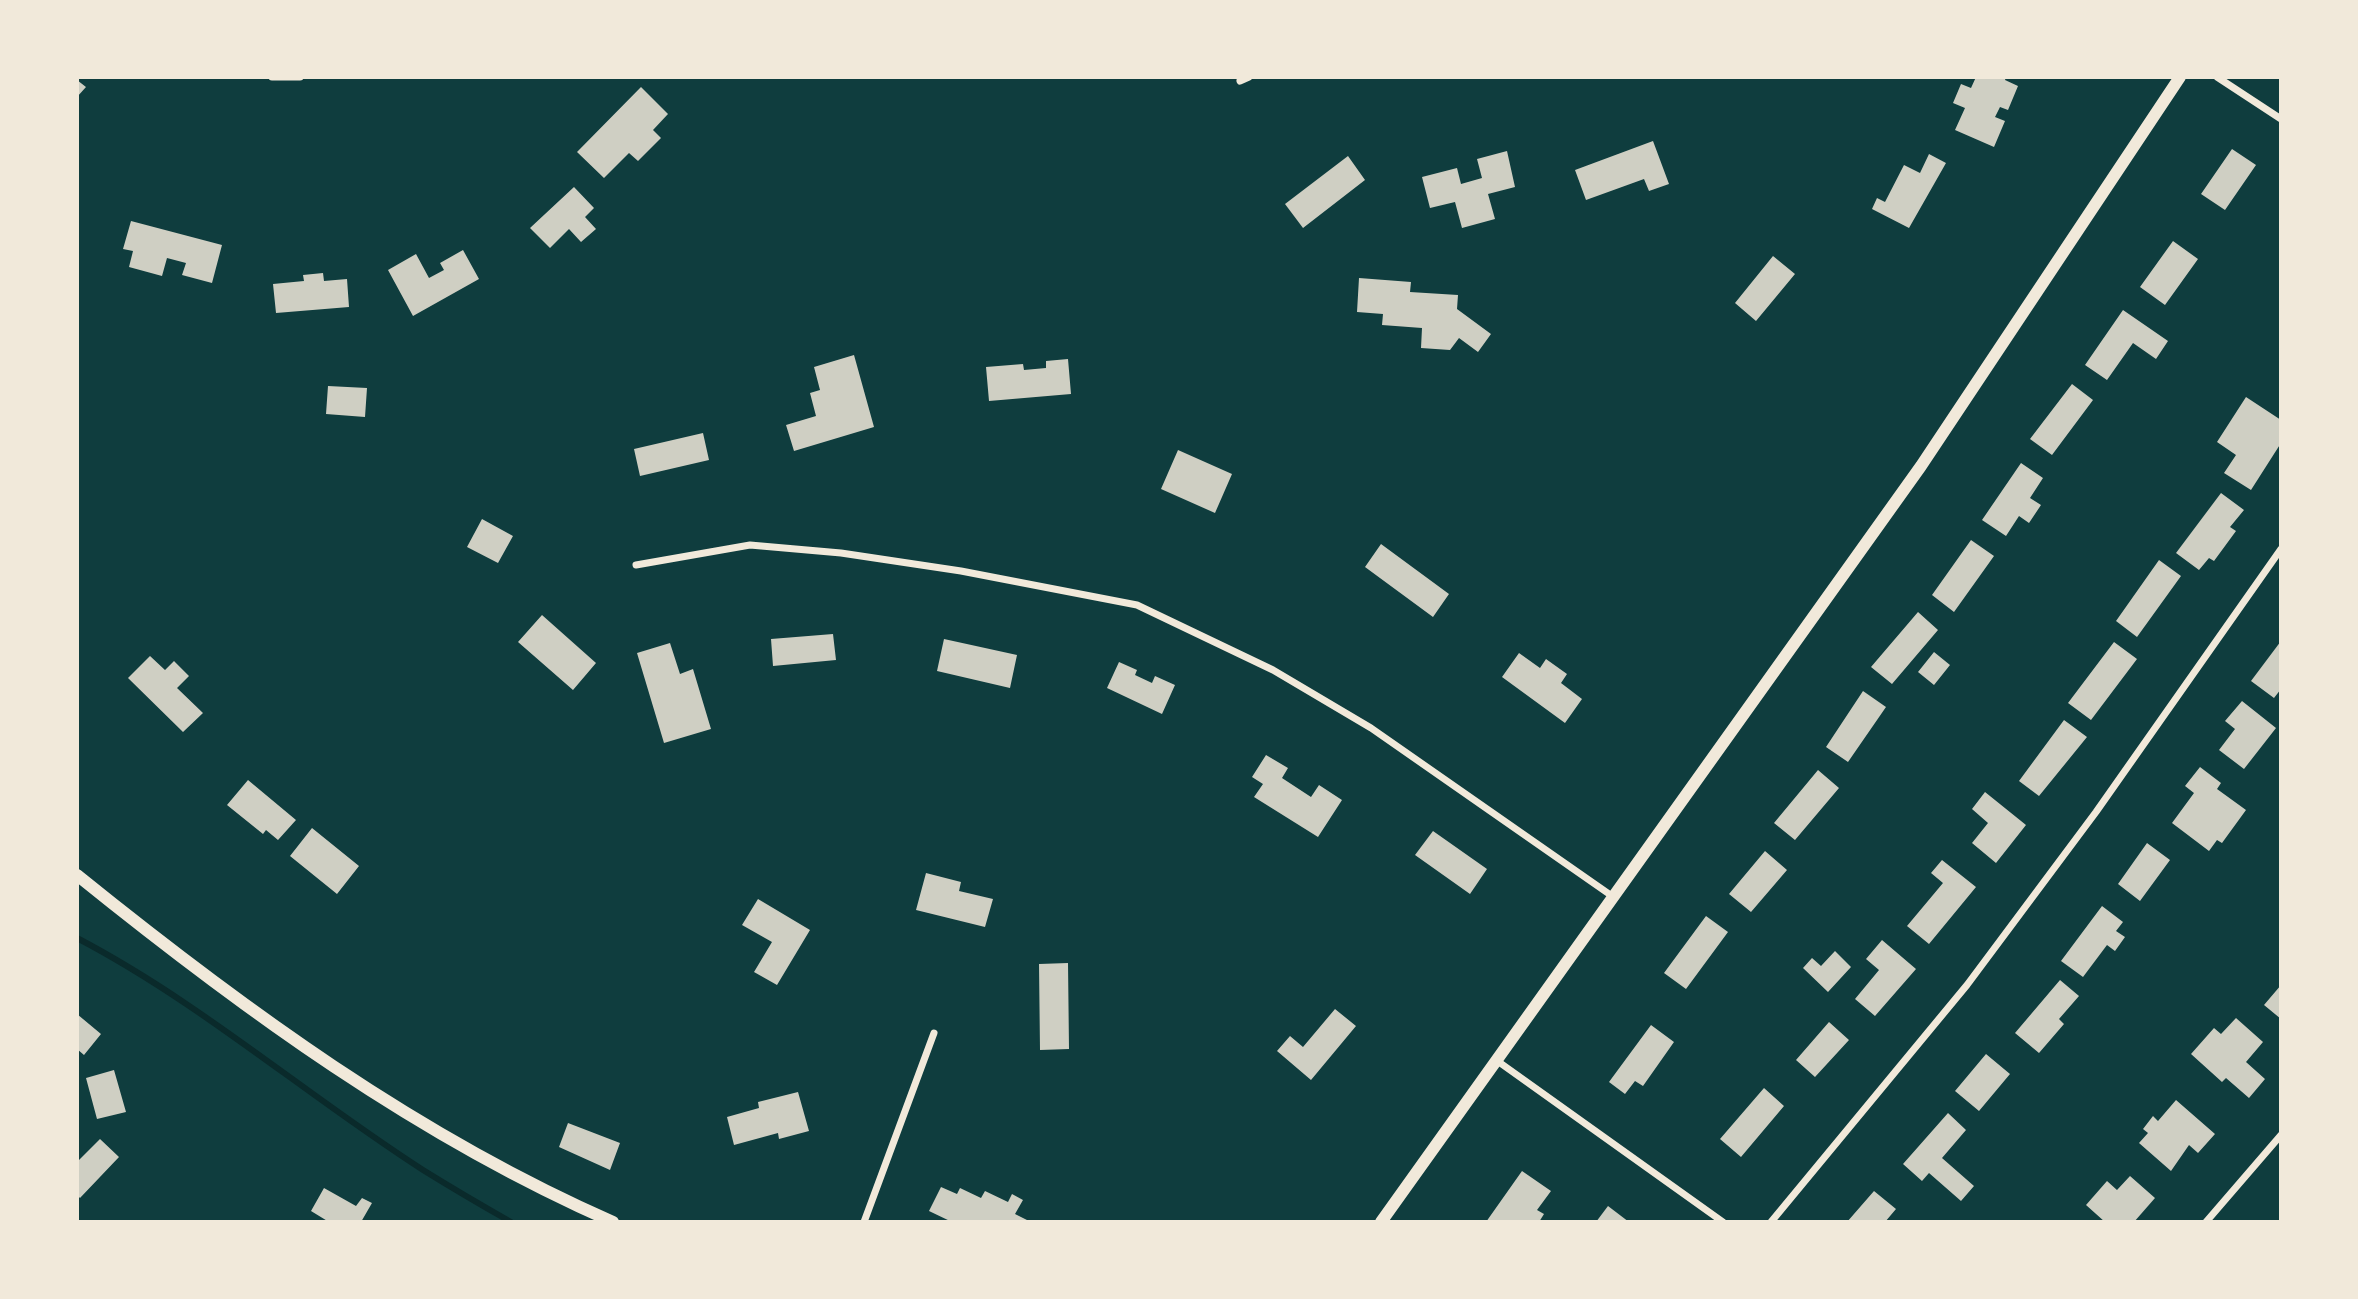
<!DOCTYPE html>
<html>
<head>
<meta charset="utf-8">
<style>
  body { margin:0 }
  #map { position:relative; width:2358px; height:1299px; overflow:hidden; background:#0f3d3e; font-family:Montserrat,sans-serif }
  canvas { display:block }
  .frame { position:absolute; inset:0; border:79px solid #f1e9da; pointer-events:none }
</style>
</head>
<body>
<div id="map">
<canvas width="2358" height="1299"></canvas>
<div class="frame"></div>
</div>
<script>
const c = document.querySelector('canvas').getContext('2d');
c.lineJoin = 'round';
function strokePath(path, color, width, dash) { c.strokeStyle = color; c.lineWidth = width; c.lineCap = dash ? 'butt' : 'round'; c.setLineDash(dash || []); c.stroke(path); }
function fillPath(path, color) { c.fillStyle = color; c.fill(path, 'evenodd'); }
strokePath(new Path2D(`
  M77,938c124,65 229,157 346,232 29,18 58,35 88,52`), '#0a2a2b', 6);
fillPath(new Path2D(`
  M1976,77h30l-1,3 13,6 -10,24 -8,-3 -5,10 10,4 -11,26 -39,-17 10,-22 -12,-5 8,-19 10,4z
  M77,80l9,7 -9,10z
  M641,87l27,27 -15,16 8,8 -23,23 -9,-8 -25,25 -27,-26z
  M1653,141l16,43 -20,7 -5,-12 -58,21 -11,-30z
  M2232,149l24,16 -31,45 -24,-16z
  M1507,151l8,36 -27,7 7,25 -33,9 -7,-26 -25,6 -8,-31 35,-9 4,16 21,-6 -5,-19z
  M1929,154l17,9 -37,65 -37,-19 5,-11 8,4 19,-37 16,8z
  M1348,156l17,24 -62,48 -18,-24z
  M574,187l20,21 -9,9 11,12 -15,13 -12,-13 -19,19 -20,-20z
  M131,221l91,24 -10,38 -30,-8 4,-12 -19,-5 -5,18 -33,-9 4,-16 -10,-2z
  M2173,241l25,18 -33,46 -25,-18z
  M463,250l16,29 -66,37 -25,-46 28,-16 13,24 15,-8 -4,-7z
  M1773,256l22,18 -39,47 -21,-18z
  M323,273l1,8 23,-2 2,28 -73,6 -3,-29 31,-3 -1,-6z
  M1359,278l52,4 -1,10 48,3 -1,14 34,25 -13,18 -19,-14 -9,12 -29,-2 1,-20 -40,-3 1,-11 -26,-2z
  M2123,310l45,31 -12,18 -23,-16 -26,37 -22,-15z
  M854,355l20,72 -80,24 -8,-26 30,-9 -6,-23 10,-3 -6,-23z
  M1068,359l3,35 -82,7 -3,-34 37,-3 1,6 22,-2v-7z
  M2072,384l21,16 -41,55 -22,-16z
  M328,386l39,2 -2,29 -39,-3z
  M2246,397l35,23v23l-30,47 -27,-17 12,-18 -19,-13z
  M703,433l6,27 -69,16 -6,-27z
  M1178,450l54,24 -17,39 -54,-24z
  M2021,463l22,15 -13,20 11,7 -12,18 -10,-7 -13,20 -24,-16z
  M2221,493l23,17 -14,17 6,4 -22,30 -5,-3 -10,12 -23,-17z
  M482,519l31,17 -15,27 -31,-16z
  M1971,540l23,16 -40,56 -22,-17z
  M1381,544l68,50 -16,23 -68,-50z
  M2159,560l22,16 -44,61 -21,-16z
  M1918,612l20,18 -46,54 -21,-17z
  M542,615l54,48 -23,27 -55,-48z
  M833,634l3,26 -63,6 -2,-27z
  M944,639l73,16 -7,33 -73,-17z
  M2281,641v48l-7,9 -23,-17z
  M2114,642l23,17 -46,61 -23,-17z
  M670,643l10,31 13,-5 18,60 -47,14 -27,-90z
  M1934,652l16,13 -16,20 -16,-13z
  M1519,653l21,15 6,-9 21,15 -6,9 21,16 -17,24 -63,-46z
  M150,656l15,14 9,-9 15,15 -12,12 26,25 -20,19 -55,-54z
  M1119,662l18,8 -2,5 17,8 3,-7 20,9 -13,29 -55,-26z
  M1863,691l23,16 -38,55 -22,-15z
  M2242,701l34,27 -32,41 -25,-19 16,-21 -10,-8z
  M2064,720l23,17 -48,59 -20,-15z
  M1266,755l22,13 -6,10 29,19 8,-12 23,15 -24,37 -64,-40 9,-13 -11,-7z
  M2200,767l21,16 -4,6 29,21 -24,33 -5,-3 -8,11 -37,-28 22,-30 -9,-7z
  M1818,770l21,18 -44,52 -21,-17z
  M248,780l48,40 -18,20 -12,-10 -3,4 -36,-29z
  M1985,792l41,33 -30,38 -24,-20 16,-20 -16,-14z
  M312,828l47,38 -22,28 -47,-38z
  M1433,831l54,38 -17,25 -55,-39z
  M2147,843l23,17 -30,41 -22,-17z
  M1765,851l22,19 -36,42 -22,-18z
  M1942,860l34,27 -47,57 -22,-18 36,-43 -12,-10z
  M926,873l35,9 -2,9 34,8 -8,28 -69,-17z
  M758,899l52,31 -33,55 -23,-13 18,-30 -30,-17z
  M2102,906l21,16 -7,9 9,6 -10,14 -8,-6 -24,32 -22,-16z
  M1706,916l22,16 -42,57 -22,-16z
  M1882,940l34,29 -41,47 -20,-17 24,-29 -13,-11z
  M1835,951l16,16 -23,25 -25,-24 9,-10 9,8z
  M1068,963l1,86 -29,1 -1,-86z
  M2060,980l19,16 -20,23 5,5 -25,29 -24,-20z
  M2281,985v34l-17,-14z
  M1335,1009l21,17 -45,54 -34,-29 13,-15 13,11z
  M77,1014l24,20 -17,21 -7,-6z
  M2236,1018l27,24 -17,20 19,17 -16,19 -23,-20 -4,4 -31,-28 23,-26 7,6z
  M1829,1022l20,18 -34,37 -19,-17z
  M1651,1025l23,17 -31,44 -8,-5 -10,13 -16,-12z
  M1986,1054l24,20 -31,37 -24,-20z
  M114,1070l12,42 -29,7 -11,-41z
  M1764,1088l20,18 -43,51 -21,-18z
  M798,1092l11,39 -30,8 -1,-6 -44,12 -7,-28 32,-9 -1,-6z
  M2176,1100l39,34 -17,19 -9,-8 -18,26 -32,-28 9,-10 -5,-4 10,-13 5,5z
  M1948,1113l18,17 -24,28 32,28 -13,15 -32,-28 -7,8 -19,-17z
  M568,1123l52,20 -10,27 -51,-23z
  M100,1139l19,18 -39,41 -3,-3v-33z
  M1522,1171l29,20 -14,19 7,4 -5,8h-53z
  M2130,1176l25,22 -21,24h-29l-19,-17 21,-24 10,9z
  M941,1187l16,7 3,-6 21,10 4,-7 23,11 4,-8 11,6 -8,14 12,6 -75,2 -23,-11z
  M324,1188l32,18 6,-8 10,5 -11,19h-32l-18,-11z
  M1874,1191l22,18 -11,13h-38z
  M1608,1206l21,16h-33z`), '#cfcfc3');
strokePath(new Path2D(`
  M272,77h28
  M2217,77l64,42
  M1240,81l9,-4
  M636,565l114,-20 91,8 120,18 176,34 136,65 98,58 241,168
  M1496,1060l227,162
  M864,1222l70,-189
  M1771,1222l196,-237 129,-173 185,-263
  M2206,1222l75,-87`), '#f1e9da', 7);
strokePath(new Path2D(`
  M77,875c166,134 340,261 536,347
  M1381,1222l540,-756 259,-389`), '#f1e9da', 12);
</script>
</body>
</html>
